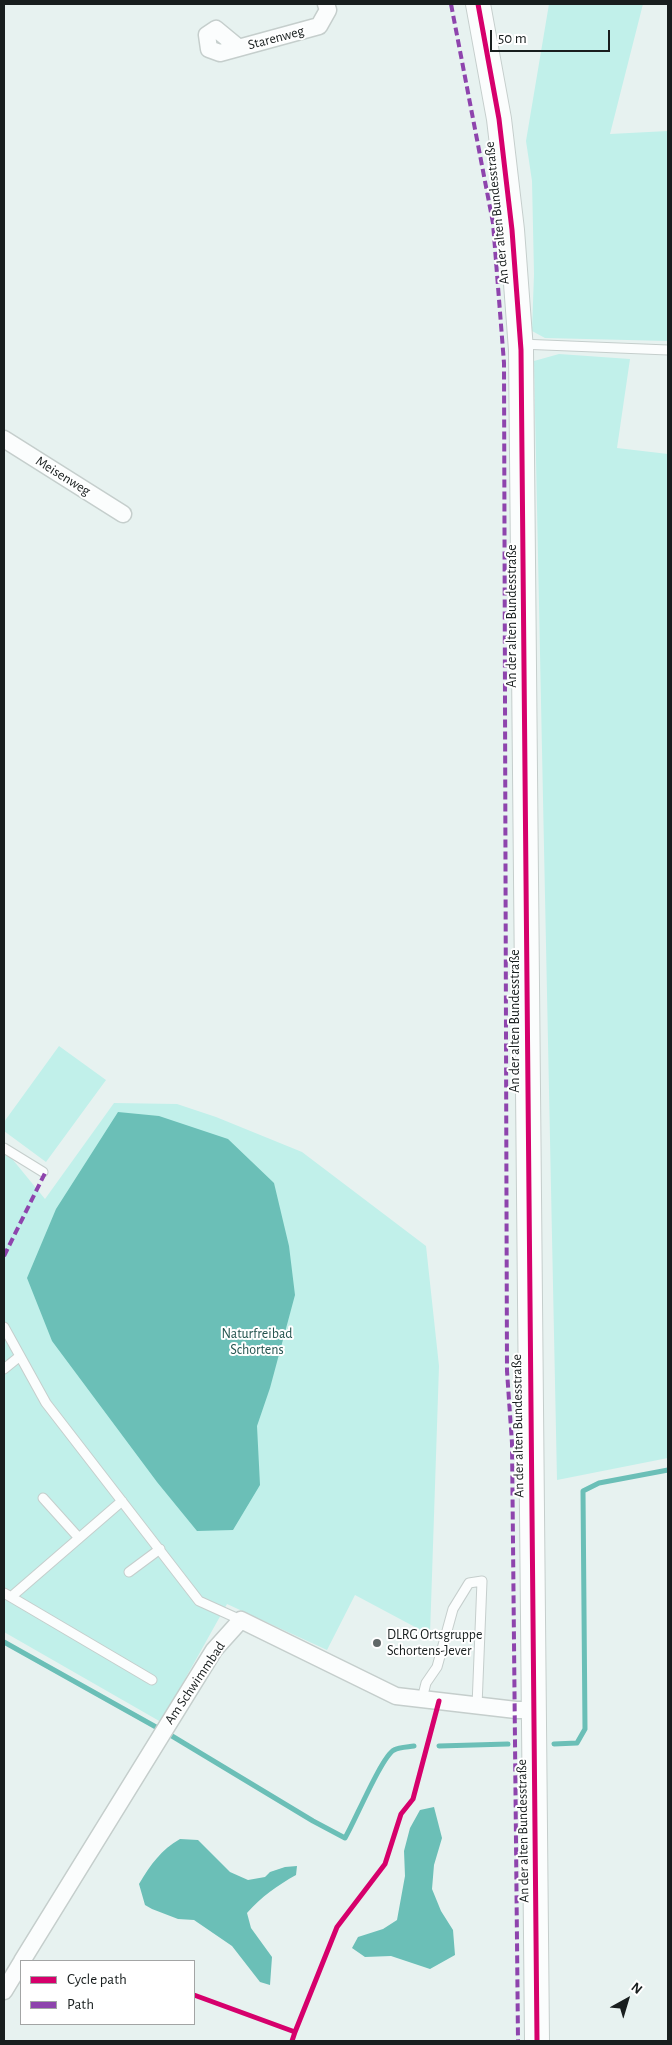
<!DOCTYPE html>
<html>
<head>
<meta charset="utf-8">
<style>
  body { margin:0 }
  #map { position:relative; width:672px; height:2045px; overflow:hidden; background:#e7f2f0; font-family:"Alegreya Sans",sans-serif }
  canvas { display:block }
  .frame { position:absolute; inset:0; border:5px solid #181e1e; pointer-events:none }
  .legend { position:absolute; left:20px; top:1960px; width:175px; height:65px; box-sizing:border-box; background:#fff; border:1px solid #a3a5a5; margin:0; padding:6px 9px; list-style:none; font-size:15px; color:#181e1e }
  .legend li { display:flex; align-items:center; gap:10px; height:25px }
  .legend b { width:25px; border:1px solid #a3a5a5 }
  .north { position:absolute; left:602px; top:1975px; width:50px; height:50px; -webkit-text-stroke:4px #fff; paint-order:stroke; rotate:39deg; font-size:14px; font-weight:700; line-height:20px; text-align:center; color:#181e1e }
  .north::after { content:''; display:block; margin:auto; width:18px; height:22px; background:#181e1e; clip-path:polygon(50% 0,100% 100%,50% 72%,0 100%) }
  .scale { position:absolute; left:490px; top:30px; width:120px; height:22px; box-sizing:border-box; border:2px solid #181e1e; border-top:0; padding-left:6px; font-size:15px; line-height:18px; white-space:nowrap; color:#181e1e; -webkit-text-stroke:4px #fff; paint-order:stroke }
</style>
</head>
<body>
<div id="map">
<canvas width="672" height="2045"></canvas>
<div class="frame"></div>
<ul class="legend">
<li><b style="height:6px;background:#d6006c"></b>Cycle path</li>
<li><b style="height:6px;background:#8e44ad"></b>Path</li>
</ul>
<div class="north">N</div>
<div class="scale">50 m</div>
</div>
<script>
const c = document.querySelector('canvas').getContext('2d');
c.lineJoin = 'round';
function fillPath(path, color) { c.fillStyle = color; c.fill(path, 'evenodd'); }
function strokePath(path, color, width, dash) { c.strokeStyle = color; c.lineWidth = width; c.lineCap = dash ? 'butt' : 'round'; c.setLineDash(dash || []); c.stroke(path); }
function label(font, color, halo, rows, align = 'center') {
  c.font = font + ' "Alegreya Sans",sans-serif'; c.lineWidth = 4; c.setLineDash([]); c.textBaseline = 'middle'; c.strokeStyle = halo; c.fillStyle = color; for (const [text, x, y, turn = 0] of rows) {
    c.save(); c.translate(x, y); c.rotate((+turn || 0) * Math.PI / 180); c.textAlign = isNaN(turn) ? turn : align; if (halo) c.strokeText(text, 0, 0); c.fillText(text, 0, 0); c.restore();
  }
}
fillPath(new Path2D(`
  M549,4h94l-33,130 58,-3v210l-123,-3 -13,-7 2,-57 -2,-93 -6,-40z
  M559,354l71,5 -13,89 51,6v1004l-111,22 -23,-1119z
  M59,1046l47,34 -60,82 -42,-31v-9z
  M114,1103l63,1 39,13 86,35 124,94 13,120 -9,269 -75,-40 -28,55 -100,-46 -66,118 -157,-90v-483l41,50z`), '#c1f0ea');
fillPath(new Path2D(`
  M118,1112l41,4 69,23 46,44 15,63 6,49 -25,93 -13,38 3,59 -27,45 -36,1 -40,-49 -105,-141 -25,-63 29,-69z
  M434,1807l8,31 -8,27 -2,24 9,22 12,19 2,25 -25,14 -39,-13 -26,1 -13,-9 6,-11 25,-8 14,-9 8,-44 -1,-25 6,-23 10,-18z
  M180,1839l18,1 32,32 18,8 17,-3 5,-5 15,-5 12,-1 -1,9c-18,10 -35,22 -49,38l4,15 21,29 -2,28 -10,-3 -28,-36 -38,-26 -16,-1 -26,-10 -7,-4 -6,-21c12,-20 22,-34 41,-45z`), '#6bbfb7');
strokePath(new Path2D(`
  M4,1642l168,94 141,85 32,17c10,-17 37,-82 49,-88 5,-3 14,-3 20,-4
  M554,1744l23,-1 8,-14 -2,-238 16,-8 69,-13
  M439,1746l69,-2`), '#6bbfb7', 5);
const lane = new Path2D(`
  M520,344l148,6
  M4,1148l39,24
  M4,1327l42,76 153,198 42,19
  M4,1369l16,-13
  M43,1498l36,40
  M129,1572l31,-23
  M4,1593l7,4 111,-96
  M11,1597l141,83
  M422,1699l4,-16 11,-16 16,-58 16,-26 13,-2 -5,125`);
const street = new Path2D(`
  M239,48l-23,-19 -9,6 2,14 11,4 99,-27 9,-16 -2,-6
  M4,439l119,75
  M22,1961l192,-311 27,-30 155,76 120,14h16
  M4,1991l17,-28`);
const secondary = new Path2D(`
  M478,4l21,115 13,111 9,120 16,1691`);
strokePath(lane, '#c5cecc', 11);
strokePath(street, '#c5cecc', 19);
strokePath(secondary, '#c5cecc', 26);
strokePath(lane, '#fbfdfd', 9);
strokePath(street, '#fbfdfd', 16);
strokePath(secondary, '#fbfdfd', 24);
strokePath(new Path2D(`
  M451,4l42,219 11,140 3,1008 5,72 6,598
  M4,1256l41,-83 -2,-1`), '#8e44ad', 4, [8, 4]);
strokePath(new Path2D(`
  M478,4l21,115 13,111 9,120 16,1691
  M194,1995l101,37 -3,9
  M295,2032l42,-105 48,-63 16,-50 12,-15 26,-98`), '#d6006c', 5);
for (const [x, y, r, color] of [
  [377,1643,5,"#606868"]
]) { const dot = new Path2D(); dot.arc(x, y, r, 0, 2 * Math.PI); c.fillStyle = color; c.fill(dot); strokePath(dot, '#fff', 2); }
label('14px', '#181e1e', '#fff', [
  ["Starenweg",276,38,-15],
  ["An der alten Bundesstraße",497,213,-96],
  ["Meisenweg",63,476,32],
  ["An der alten Bundesstraße",512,616,-90],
  ["An der alten Bundesstraße",515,1021,-90],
  ["An der alten Bundesstraße",518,1426,-91],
  ["Am Schwimmbad",195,1683,-56],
  ["An der alten Bundesstraße",523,1831,-91]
]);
label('14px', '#24544f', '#fff', [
  ["Naturfreibad",257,1334],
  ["Schortens",257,1350]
]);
label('14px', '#181e1e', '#fff', [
  ["DLRG Ortsgruppe",387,1635],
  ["Schortens-Jever",387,1651]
], 'left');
</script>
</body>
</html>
